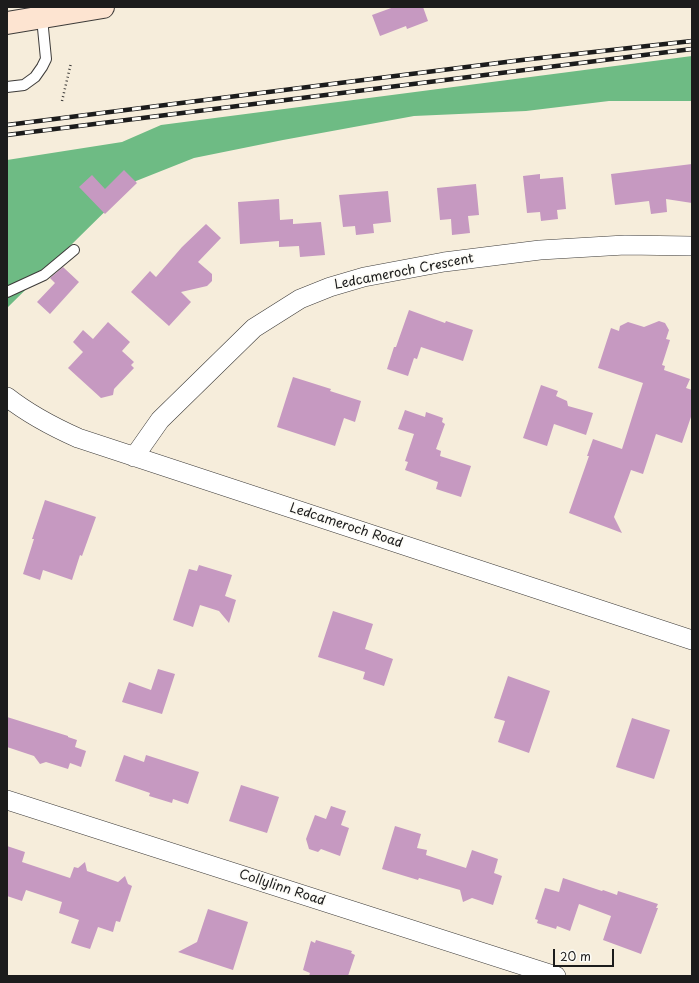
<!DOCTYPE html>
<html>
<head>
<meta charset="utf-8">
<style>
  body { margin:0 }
  #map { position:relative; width:699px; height:983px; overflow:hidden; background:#f6eddb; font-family:"Playpen Sans",sans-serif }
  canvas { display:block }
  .frame { position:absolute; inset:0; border:8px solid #1c1c1c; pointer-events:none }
  .scale { position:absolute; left:553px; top:949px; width:61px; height:18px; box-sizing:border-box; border:2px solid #1c1c1c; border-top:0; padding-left:5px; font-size:12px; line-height:14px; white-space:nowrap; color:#1c1c1c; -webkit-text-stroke:3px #fdfcf7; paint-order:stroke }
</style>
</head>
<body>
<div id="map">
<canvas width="699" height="983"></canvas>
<div class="frame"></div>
<div class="scale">20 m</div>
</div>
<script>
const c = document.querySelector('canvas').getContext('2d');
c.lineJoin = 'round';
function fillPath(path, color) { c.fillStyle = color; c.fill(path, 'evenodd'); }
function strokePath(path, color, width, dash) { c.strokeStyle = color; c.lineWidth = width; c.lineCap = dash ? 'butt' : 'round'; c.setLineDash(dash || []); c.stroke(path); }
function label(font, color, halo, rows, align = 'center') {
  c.font = font + ' "Playpen Sans",sans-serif'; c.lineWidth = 3.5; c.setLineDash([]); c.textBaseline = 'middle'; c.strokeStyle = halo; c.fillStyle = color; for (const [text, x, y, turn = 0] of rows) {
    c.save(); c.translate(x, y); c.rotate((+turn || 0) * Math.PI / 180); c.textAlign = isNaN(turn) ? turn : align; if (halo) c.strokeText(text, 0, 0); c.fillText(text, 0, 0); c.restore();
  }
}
fillPath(new Path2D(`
  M692,56v45h-83l-83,10 -112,5 -131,24 -89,18 -58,23 -129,127v-148l115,-18 39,-17z`), '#6ebb84');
fillPath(new Path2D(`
  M394,7h29l5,14 -21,8 -1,-3 -26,10 -8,-21z
  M692,164v39l-26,-4 1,13 -16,2 -2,-13 -34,4 -4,-31z
  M124,170l13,13 -32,31 -26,-27 13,-12 13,14z
  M540,174v5l23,-2 3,32 -9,1 1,9 -17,2 -1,-9 -13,1 -4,-37z
  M476,184l3,31 -11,1 2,17 -18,2 -1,-16 -11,1 -3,-32z
  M388,191l3,31 -18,2 1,9 -18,2 -1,-9 -12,1 -4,-32z
  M279,199l1,21 13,-1v5l28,-2 4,33 -25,2 -1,-11 -20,1v-6l-39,3 -2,-42z
  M206,224l15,14 -23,24 14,12v7l-5,5 -26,6 10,10 -22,24 -38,-34 19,-21 6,6 26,-30z
  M63,267l16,15 -29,32 -13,-12 18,-19 -5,-5z
  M409,310l36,13 1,-2 27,9 -10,31 -42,-14 -4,12 -3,-1 -6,18 -21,-7 7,-22h2z
  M659,321l6,2 4,7 -3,9 4,1 -8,25 3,1 -1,4 26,9 -4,9 6,2v24l-10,29 -26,-9 -13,40 -12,-4 -17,47 8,16 -53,-20 20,-57h-2l6,-17 29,10 21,-66 -45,-15 13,-40 8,3 1,-5 8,-4 16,5z
  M108,322l22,20 -8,9 12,11 -3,3 3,3 -20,21 -1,6 -12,3 -33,-30 15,-16 -10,-10 10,-12 10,9z
  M293,377l38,12 -1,2 31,10 -6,21 -11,-4 -9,28 -58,-19z
  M541,385l17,6 -2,5 11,5 1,5 25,7 -7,22 -32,-11 -7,22 -24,-8z
  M405,410l20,7 1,-5 17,6 -1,4 3,2 -9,25 5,2 -1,5 31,10 -10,31 -25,-8 2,-7 -33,-12 3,-8 -3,-1 9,-27 -16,-5z
  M45,500l51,17 -14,39 -2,-1 -8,25 -29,-10 -3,10 -17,-6 11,-35h-2z
  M199,565l33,10 -7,21 11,4 -7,23 -10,-12 -19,-6 -7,22 -20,-7 16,-51 8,2z
  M333,611l40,13 -8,25 28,10 -9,27 -21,-7 2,-7 -47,-15z
  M158,669l17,5 -13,40 -40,-12 7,-20 22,8z
  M508,676l42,15 -21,62 -31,-11 7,-21 -11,-3z
  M7,717l61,19v1l9,3 -2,7 11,4 -5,16 -11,-4 -2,6 -22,-7 -6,2 -6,-8 -27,-9z
  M632,718l38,12 -16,49 -38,-12z
  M124,755l20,7 2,-7 53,17 -11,32 -15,-5 -1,4 -23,-7 1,-3 -35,-12z
  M241,785l38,12 -12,36 -38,-12z
  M331,806l15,5 -5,14 8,3 -9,28 -19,-7 -3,3 -9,-3 -3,-10 9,-24 11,4z
  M395,826l26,8 -4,14 10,2 -1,5 40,13 6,-18 26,9 -4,14 8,3 -9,29 -21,-7 -9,4 -3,-12 -41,-12 -1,2 -36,-11z
  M7,846l18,6 -3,10 48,16 4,-11 4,1 7,-6 2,9 11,4 20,7 7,-6 3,8 4,2 -12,36 -4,-1 -3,11 -15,-5 -8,22 -10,-3 -9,-3 8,-23 -20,-7 3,-11 -36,-12 -4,11 -15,-5z
  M563,878l39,13 1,-1 14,5 1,-4 40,13 -2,4h2l-17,46 -38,-14 8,-24 -32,-12 -9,27 -13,-5 -1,3 -19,-6 1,-3 -3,-1 10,-31 14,4z
  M208,909l40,13 -15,48 -55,-18 19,-10z
  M316,940l36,11 -1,2 4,2 -7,21h-39l1,-3 -7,-3 8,-29 4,2z`), '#c699c1');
const lane = new Path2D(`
  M7,87l17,-2 11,-8 7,-10 4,-8 -4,-41
  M7,292l37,-17 30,-25`);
const street = new Path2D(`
  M7,397c23,18 44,29 71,41l614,202
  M134,457l26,-37 94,-92 46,-29 30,-12 34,-10 80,-15 96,-12 85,-5 67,1
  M7,800l549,176`);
const secondary = new Path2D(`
  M7,23l96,-16`);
strokePath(lane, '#3d3b39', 12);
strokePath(street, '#3d3b39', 20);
strokePath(secondary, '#3d3b39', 24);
strokePath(new Path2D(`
  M62,101l9,-38`), '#3d3b39', 2.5, [1, 3]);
strokePath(lane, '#fff', 10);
strokePath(street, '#fff', 19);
strokePath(secondary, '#fde4d1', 22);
const rail = new Path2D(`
  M7,125l515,-65 170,-19
  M7,135l685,-86`);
strokePath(rail, '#1c1c1c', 4.5);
strokePath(rail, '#fdfcf7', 3, [9]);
label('13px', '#1c1c1c', '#fdfcf7', [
  ["Ledcameroch Crescent",404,272,-11],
  ["Ledcameroch Road",346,526,18],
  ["Collylinn Road",282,888,18]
]);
</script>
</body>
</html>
